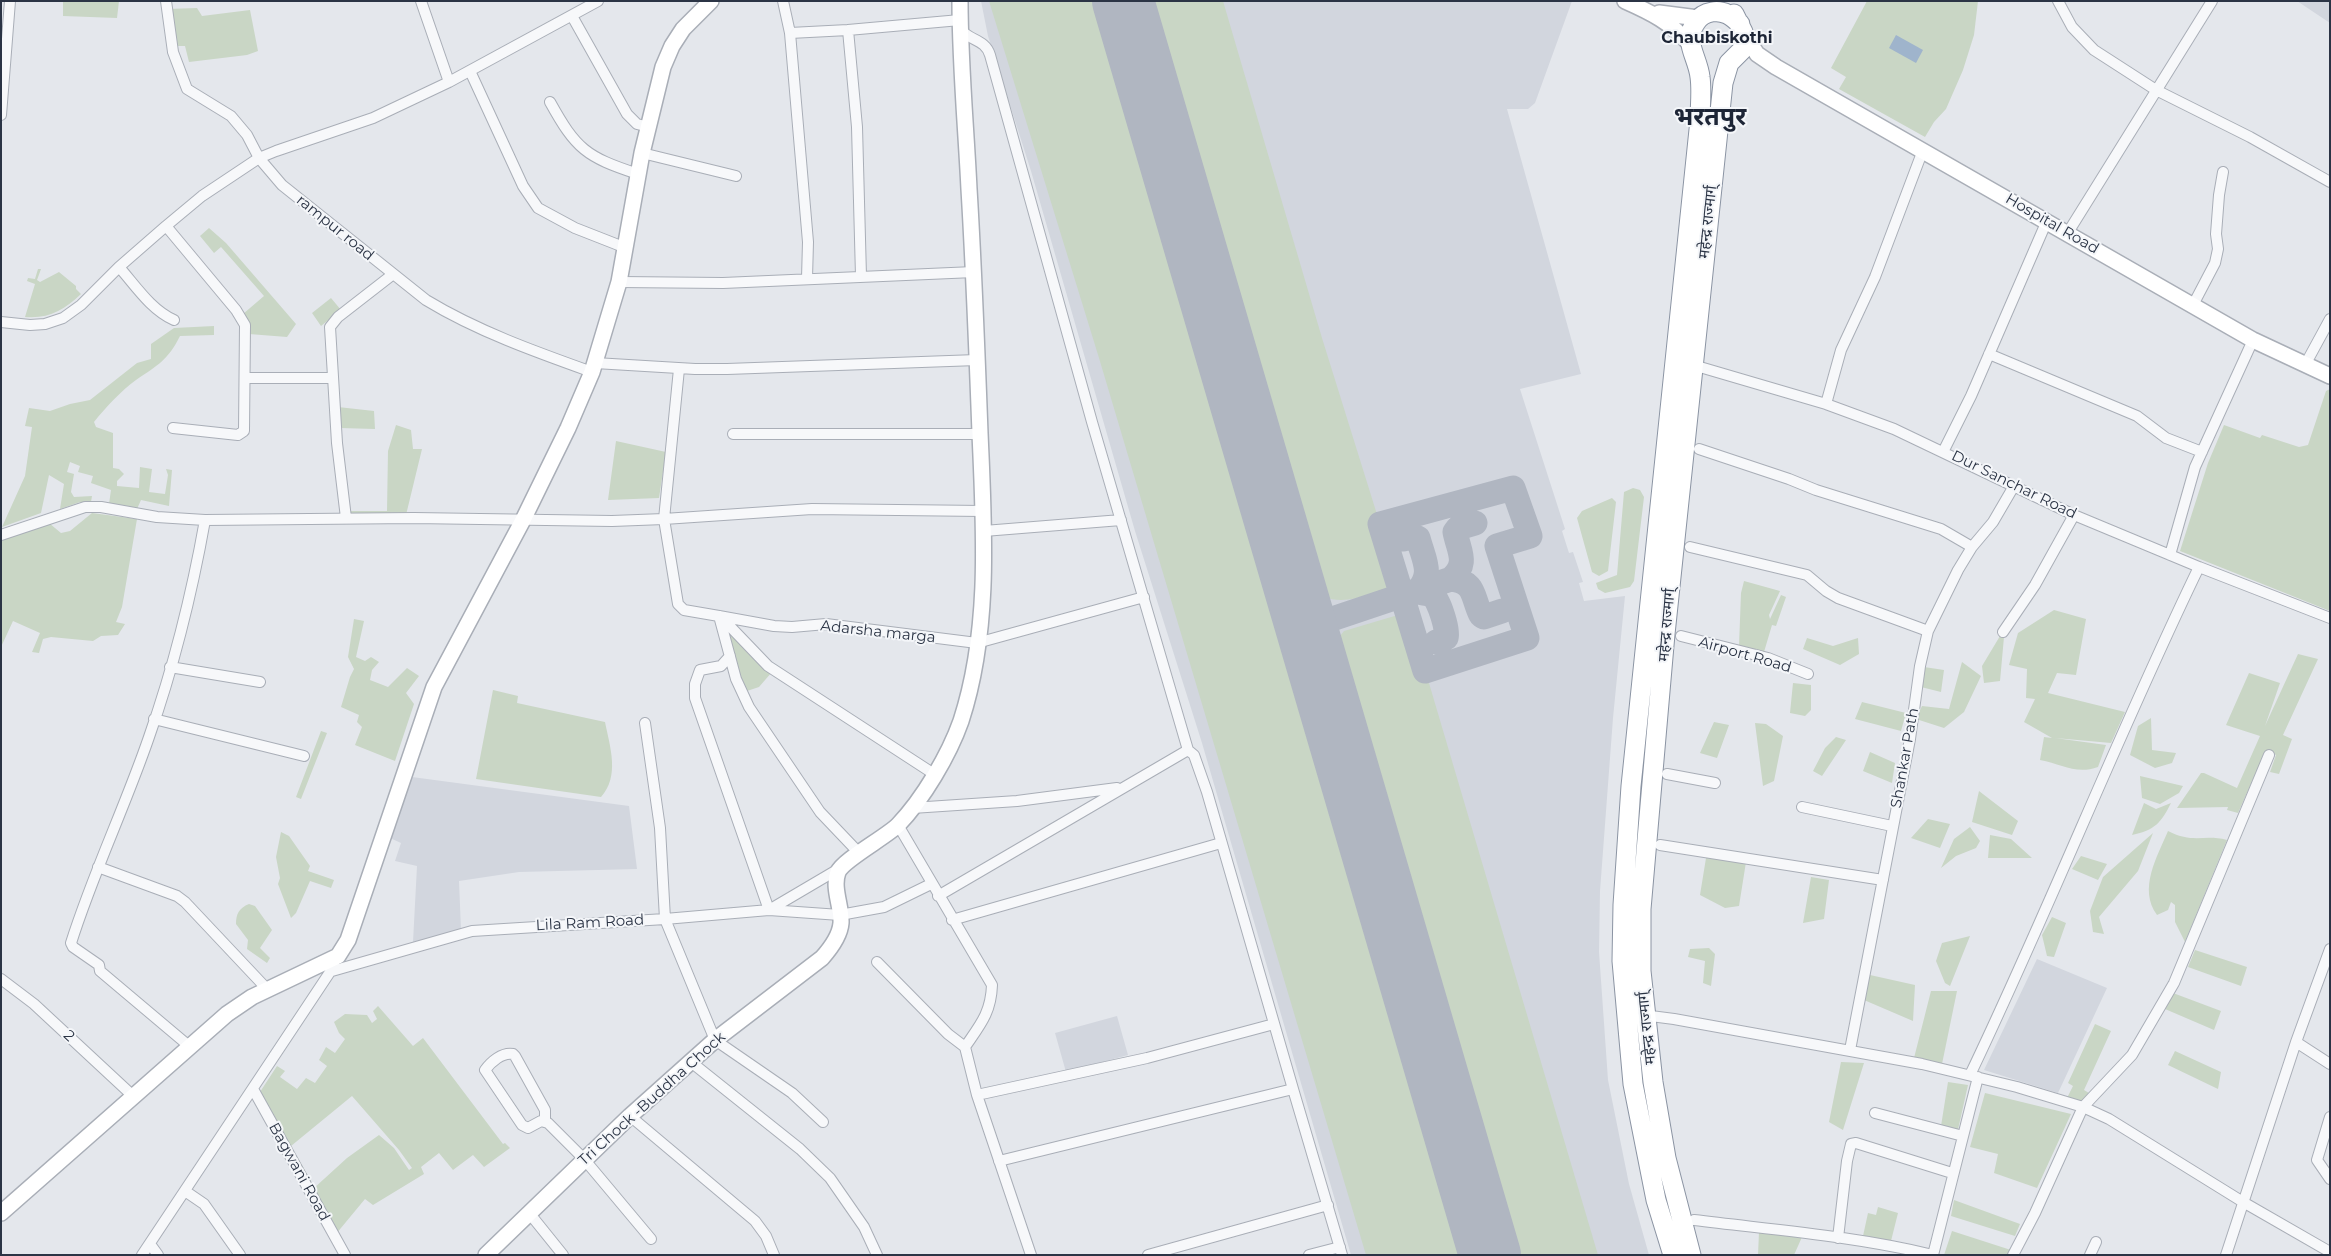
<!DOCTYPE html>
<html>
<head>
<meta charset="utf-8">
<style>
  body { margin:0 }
  #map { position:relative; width:2331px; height:1256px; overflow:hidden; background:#e4e7ec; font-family:Montserrat,sans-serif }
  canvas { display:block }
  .frame { position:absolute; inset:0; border:2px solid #2b3445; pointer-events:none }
</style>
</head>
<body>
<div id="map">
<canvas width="2331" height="1256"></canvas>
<div class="frame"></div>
</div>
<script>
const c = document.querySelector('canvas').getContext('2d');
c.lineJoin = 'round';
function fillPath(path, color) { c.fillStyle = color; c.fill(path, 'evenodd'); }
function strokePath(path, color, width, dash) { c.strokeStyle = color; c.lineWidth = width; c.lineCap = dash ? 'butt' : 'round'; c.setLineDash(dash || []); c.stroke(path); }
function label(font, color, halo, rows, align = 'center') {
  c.font = font + ' Montserrat,"Noto Sans Devanagari",sans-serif'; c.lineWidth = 4; c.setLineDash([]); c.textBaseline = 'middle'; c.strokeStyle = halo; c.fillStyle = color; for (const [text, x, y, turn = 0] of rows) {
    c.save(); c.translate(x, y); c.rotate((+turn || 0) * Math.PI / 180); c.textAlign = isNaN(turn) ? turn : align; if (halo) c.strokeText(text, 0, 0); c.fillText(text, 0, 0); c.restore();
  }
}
fillPath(new Path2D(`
  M981,1h591l-37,102 -7,6h-21l74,265 -61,15 45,140 -3,2 7,22 4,-1 10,30 -4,1 5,18 41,-5 -12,122 -13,173 -1,61 9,128 21,104 20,71h-298l-149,-512 -67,-212 -104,-360 -43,-135z
  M2297,1h33v22z
  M412,777l217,29 8,63 -118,3 -60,9 2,49 -48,12 4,-76 -22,-5 6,-18 -11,-5z
  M2037,959l70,29 -49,105 -74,-23z
  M1117,1016l11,39 -62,17 -11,-39z`), '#d2d6de');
fillPath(new Path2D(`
  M63,1h56l-2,17 -54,-2z
  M989,1h107l369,1254h-99l-267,-897z
  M1139,1h84l99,337 77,247c-30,8 -67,30 -89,-1z
  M1867,1h111l-4,34 -11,35 -17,39 -12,13 -9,15 -86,-48 7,-12 -15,-9z
  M197,8l5,8 48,-6 8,41 -11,4 -58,7 -4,-16h-11l-7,-37z
  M209,228l17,15 70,81 -9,13 -38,-3 -6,-20 21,-18 -43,-49 -7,6 -14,-17z
  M38,269h3l-4,11 3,2 19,-10 17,14v3l5,5c-17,16 -32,25 -56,23l10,-33 -8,-3 1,-3 7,1z
  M331,298l10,12 -20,16 -9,-13z
  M214,326v9l-34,1c-12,24 -22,29 -44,44 -15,11 -30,27 -42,42l2,5 17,6v35l6,1 5,5 -7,7v5l22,2 1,-21 12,2 -3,23 16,2 3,-19 -2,-6 6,1 -3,36 -28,-6 -4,9 -28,-5 2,-14 -20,-7 2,-7 -15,-4 2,-6 -10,-4 -3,10 7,2 -3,18 3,5 18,-1 -1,6h-11l-20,7 4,-25 -15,-9 -8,38 -39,14 23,-51 7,-49 -7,-1 4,-18 21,3 20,-7 20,-4 47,-37 14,-4v-15l23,-16z
  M2330,389v222l-150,-60 28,-88 16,-38 36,13 2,-3 37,12 9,-2 18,-54z
  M338,407l36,4 1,18 -35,-1z
  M396,425l15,5 2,19h9l-16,66 -55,-1 -1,-3h37l1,-60z
  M616,441l50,11 -7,46 -51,2z
  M1633,488l7,2 4,7 -10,84 -4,6 -25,6 -7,-4 -2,-6 21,-8 7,-83z
  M1612,498l4,4 -8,69 -9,5 -7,-4 -15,-54 5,-7z
  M92,513l45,6 -15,88 -6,15 9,2 -7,11 -17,1 -8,5 -42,-4 -8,2 -4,14 -7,-1 8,-19 -27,-12 -12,26v-109l48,-15 12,10 9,-2z
  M1744,581l36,10 -11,24 1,4 11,-24 5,2 -10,29 -4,-1 -8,27 -25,-6 2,-53z
  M2054,610l32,9 -10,56 -19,-2 -9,20 77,19 -14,31 -56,-5 51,7 -8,22c-22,8 -36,-3 -58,-7l4,-23 8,1 -28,-16 11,-23 -9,-1 1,-29 -18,-4 9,-32z
  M1408,612l190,643h-91l-175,-601 4,-13 8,-10z
  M354,619l10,2 -8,36 9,4 6,-4 8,5 -7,8 -2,10 18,7 19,-19 12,8 -13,17 8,11 -19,57 -40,-16 7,-18 -5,-5 2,-7 -18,-8 9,-30 4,-8 -6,-12z
  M727,626l45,46 -13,15 -15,5 -7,-16z
  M2000,636l4,1 -4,44 -16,2 -2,-17z
  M1807,638l26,8 25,-8 1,16 -19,11 -37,-16z
  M2298,654l20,5 -35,76 9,4 -13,35 -9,-2 6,-17 -10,-5 -28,63 -11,-3 1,-3 -51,1 24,-35h3l33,15 23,-52 -34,-11 23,-52 31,10 -15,43z
  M1962,662l19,14 -17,36 -20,16 -28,-9 6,-13 27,3z
  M1924,667l20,3 -3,22 -20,-5z
  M1793,683l18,2v25l-6,6 -15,-3z
  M493,690l25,6 -1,7 88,19c5,25 15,54 -4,75l-125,-18z
  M1862,702l44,11 -5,18 -46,-12z
  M2151,718l1,32 24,3 -4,10 -17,5 -25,-13 8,-29z
  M1714,722l15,3 -12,33 -17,-5z
  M1755,723l11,1 17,12 -9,45 -11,5z
  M321,731l6,2 -26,66 -5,-2z
  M1836,737l10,3 -24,36 -9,-5 12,-23z
  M1870,752l25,11 -3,20 -29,-12z
  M2140,776l43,10 -4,7 -19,11 -18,-6z
  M1979,791l39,30 -6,14 -40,-13z
  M2144,803l12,6 15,-6c-10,20 -16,27 -39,32z
  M1928,819l22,5 -10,24 -29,-10z
  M1970,827l10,14 -4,7 -20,8 -15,12 13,-29z
  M2168,831c25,13 36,3 59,9l-42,102 -10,-20v-17l-4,-3 -3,8 -11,5c-19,-26 0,-58 11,-84z
  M281,832l8,4 21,30 -2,5 26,9 -3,8 -21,-7 -14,32 -5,5 -13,-34 2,-6 -4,-21z
  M2153,833l-15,38 -39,46 5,17 -11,-2 -3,-21 13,-34z
  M1990,835l21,4 21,19h-44z
  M2081,856l26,8 -9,16 -26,-11z
  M1706,858l40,4 -7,44 -14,2 -25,-13z
  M1811,877l18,3 -5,39 -21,4z
  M249,904l6,2 17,24 -12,18 10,10 -3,5 -20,-14 1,-9 -12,-16c0,-10 3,-16 13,-20z
  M2052,917l14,6 -12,34 -7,-1 -5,-21z
  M1970,936l-20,50 -5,-3 -9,-22 6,-18z
  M1709,948l6,6 -4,32 -8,-3 2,-22 -17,-4 2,-8z
  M2195,950l52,17 -6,19 -53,-19z
  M1870,975l45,10 -2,36 -49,-21z
  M1931,991h26l-15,73 -28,-6z
  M2173,993l48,18 -7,19 -49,-21z
  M378,1006l35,40 10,-8 80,106 2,-1 5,5 -26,19 -11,-12 -20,15 -14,-17 -18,14 3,7 -51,31 -8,-6 -29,35 -23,-45 34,-31 32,-23 15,13 15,22 3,-2 -13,-18 -47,-54 -61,50 20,35 -2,3 -49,-92 17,-26 8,5 -5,6 17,12 9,-11 9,5 12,-17 -8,-6 7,-13 9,6 10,-14 -6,-6 -5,-11 11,-8 22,1 5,8 5,-4 -4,-8z
  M2095,1024l16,7 -27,59 5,3 -3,11 -19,-6 6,-12 -5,-3z
  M2175,1051l46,21 -3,17 -50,-24z
  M1841,1062l23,1 -21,67 -14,-8z
  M1948,1082l20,3 -11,49 -16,-8z
  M1985,1093l86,21 -34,74 -43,-15 4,-19 -28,-7z
  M1954,1200l66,24 -5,12 -64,-20z
  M1878,1207l20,6 -7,28 -28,-5 5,-23 8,2z
  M1952,1231l62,20 -2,4h-68z
  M1759,1232l43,5 -8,18h-36z`), '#c9d6c5');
fillPath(new Path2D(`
  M1896,35l27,15 -7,13 -27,-15z`), '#9fb4cc');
strokePath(new Path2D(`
  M1513,488l17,48 -33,10 30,92 -102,33 -45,-147z
  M1404,539l9,-3 5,2c6,23 16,35 -1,54 5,1 11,1 16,4 6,4 16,36 13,42l-10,4
  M1451,579c25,3 21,18 30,36l3,2 18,-6
  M1297,595c7,17 16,26 35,24
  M1314,653c-1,-15 4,-26 18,-34l119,-40c18,-16 8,-27 4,-47l3,-4 17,-5`), '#b0b6c1', 25);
strokePath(new Path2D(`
  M1123,1l367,1254`), '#b0b6c1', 62);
const street = new Path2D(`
  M166,1l7,51 14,37 44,27 16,19 12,23 23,27 144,115c51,31 110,52 166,72
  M421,1l28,81
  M783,1l7,32 58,-3 112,-10
  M2058,1l14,26 22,23 62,40 94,47 80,45
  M572,16l55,98 10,10 12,3
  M960,29c10,12 25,10 30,26l102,367 96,328 6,5 13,37 86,297
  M848,30l9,97 4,149
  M790,33l18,209 -1,36
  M470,71l53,115 15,22 37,20 51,20
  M550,102c26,47 36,55 88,72
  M1,115l9,-114
  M642,153l94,23
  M166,226l70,84 9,15 -1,106 -6,4 -65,-7
  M2067,234l145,-233
  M119,267c16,18 32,43 55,53
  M619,282l104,1 251,-11
  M2193,305l22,-42 3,-14 -2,-15 3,-39 4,-23
  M1,322l29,3 15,-1 18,-6 18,-13 38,-38 47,-41 36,-30 57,-38 17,-7 97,-33 76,-36 149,-81
  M1989,354l148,62 29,22 36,14
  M595,363l100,6h32l250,-9
  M1693,365l133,39 68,25 180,86 125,52 131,51
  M2305,365l25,-46
  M679,369l-15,150 148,-10 171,2
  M246,378h86
  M1826,404l15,-54 34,-73 48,-127
  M733,434h247
  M1699,449l90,30 27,11 125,39 31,18
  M1943,452l28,-56 75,-173
  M346,518l-9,-75 -7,-116 8,-10 54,-42
  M984,531l137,-11
  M1,535l84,-28h16l56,10 48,3 209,-2 198,3 52,-2 14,85 6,6 35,6 17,63 13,28 71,105 40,42
  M1690,547l117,28 19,16 12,7 90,33
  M2170,555l25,-88 58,-127
  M719,616l55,10 18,1 34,-3 151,19 167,-46
  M720,616l48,50 166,108
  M2003,632l32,-47 39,-70
  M1681,636l87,22 40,16
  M730,656l-9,10 -21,4 -5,14v14l74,212 71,5 44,-8 47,-23
  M170,667l90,15
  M154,719l150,37
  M645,723l15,105 5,91 50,121 77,53 31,29
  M1667,774l48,9
  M1802,807l90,19
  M912,808l105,-7 100,-13
  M898,825l94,160c-1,28 -12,40 -27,62l12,48 54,160
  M1660,845l223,35
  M98,867l79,29 8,6 82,87
  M938,896l250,-146
  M952,920l269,-77
  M877,962l71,72 17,13
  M332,971l140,-40 193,-12 104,-9 73,-43
  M1,979l33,25 99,92
  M1643,1015l31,4 248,45 95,23 66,20 26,12 134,83 87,50
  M2296,1042l34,22
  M189,1046l-89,-75 -1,-6 -26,-18 -2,-4c22,-70 54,-136 78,-206 25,-71 43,-144 56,-217
  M1850,1050l60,-311 10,-73 8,-35 30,-61 14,-23 21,-25 21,-36
  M691,1062l109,87 30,29 34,49 13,28
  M1970,1075c80,-167 148,-341 229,-508
  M253,1089l92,166
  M977,1095l170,-37 127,-34
  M1875,1113l88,23
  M630,1116l125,105 11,15 8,19
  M2330,1117l-13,43 13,19
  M545,1122v-12l-30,-54 -2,-2c-11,-2 -22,8 -28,16l37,55 6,3 13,-7 7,2 36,36 67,80
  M999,1161l294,-72 49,166
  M185,1191l19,13 36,51
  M530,1214l33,41
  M1694,1220c80,10 161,16 239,35l45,-178
  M1838,1238l9,-77 4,-17 5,-1 96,30
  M150,1244l8,11
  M142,1255l192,-289
  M1148,1255l180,-50
  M1309,1255l31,-8
  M2013,1255l22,-42 48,-106 49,-52 42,-72 95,-228
  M2090,1255l6,-13
  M2226,1255l70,-213 34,-93`);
const secondary = new Path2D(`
  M1625,1c27,12 45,21 65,43
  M1659,13l39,5
  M1743,32l14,22 19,13 477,273 77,36
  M1,1213l226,-199 25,-17 86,-41 10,-16 86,-253 89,-167 45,-92 24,-56 27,-90 23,-129 21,-86 9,-21 11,-17 28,-28
  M486,1255l144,-139 85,-76 107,-82c8,-9 18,-23 19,-35 1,-16 -9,-35 -3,-51 5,-12 48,-35 60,-47 25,-26 51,-70 63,-104 30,-92 23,-193 19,-288 -3,-81 -6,-162 -11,-244 -3,-62 -9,-125 -9,-188`);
const highway = new Path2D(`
  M1673,1255l-17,-55 -23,-116 -11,-123 1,-56 8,-119 69,-666c0,-14 2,-29 0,-43 -2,-20 -18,-36 -4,-55 4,-6 10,-9 16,-10 12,-2 20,4 28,12
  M1691,1255l-25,-97 -13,-76 -12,-111v-62l24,-275 58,-551 6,-20 13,-13 2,-8 -1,-10 -9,-18`);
strokePath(street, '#a9aeb7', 12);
strokePath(secondary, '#a9aeb7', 18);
strokePath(highway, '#8b94a3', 21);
strokePath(street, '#f7f8fa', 10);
strokePath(secondary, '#fff', 15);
strokePath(highway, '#fff', 19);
label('15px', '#2b3445', '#f4f6f9', [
  ["महेन्द्र राज्मार्ग्",1708,222,-84],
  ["Hospital Road",2052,224,30],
  ["rampur road",335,228,39],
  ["Dur Sanchar Road",2014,485,26],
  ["महेन्द्र राज्मार्ग्",1667,625,-85],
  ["Adarsha marga",878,632,6],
  ["Airport Road",1745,655,16],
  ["Shankar Path",1905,758,-80],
  ["Lila Ram Road",590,923,-3],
  ["महेन्द्र राज्मार्ग्",1647,1028,-96],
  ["2",69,1036,44],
  ["Tri Chock -Buddha Chock",652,1099,-42],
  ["Bagwani Road",299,1172,61]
]);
label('bold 16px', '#1d2536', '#f4f6f9', [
  ["Chaubiskothi",1717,38]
]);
label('bold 25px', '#1d2536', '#f4f6f9', [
  ["भरतपुर",1710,118]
]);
</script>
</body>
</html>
